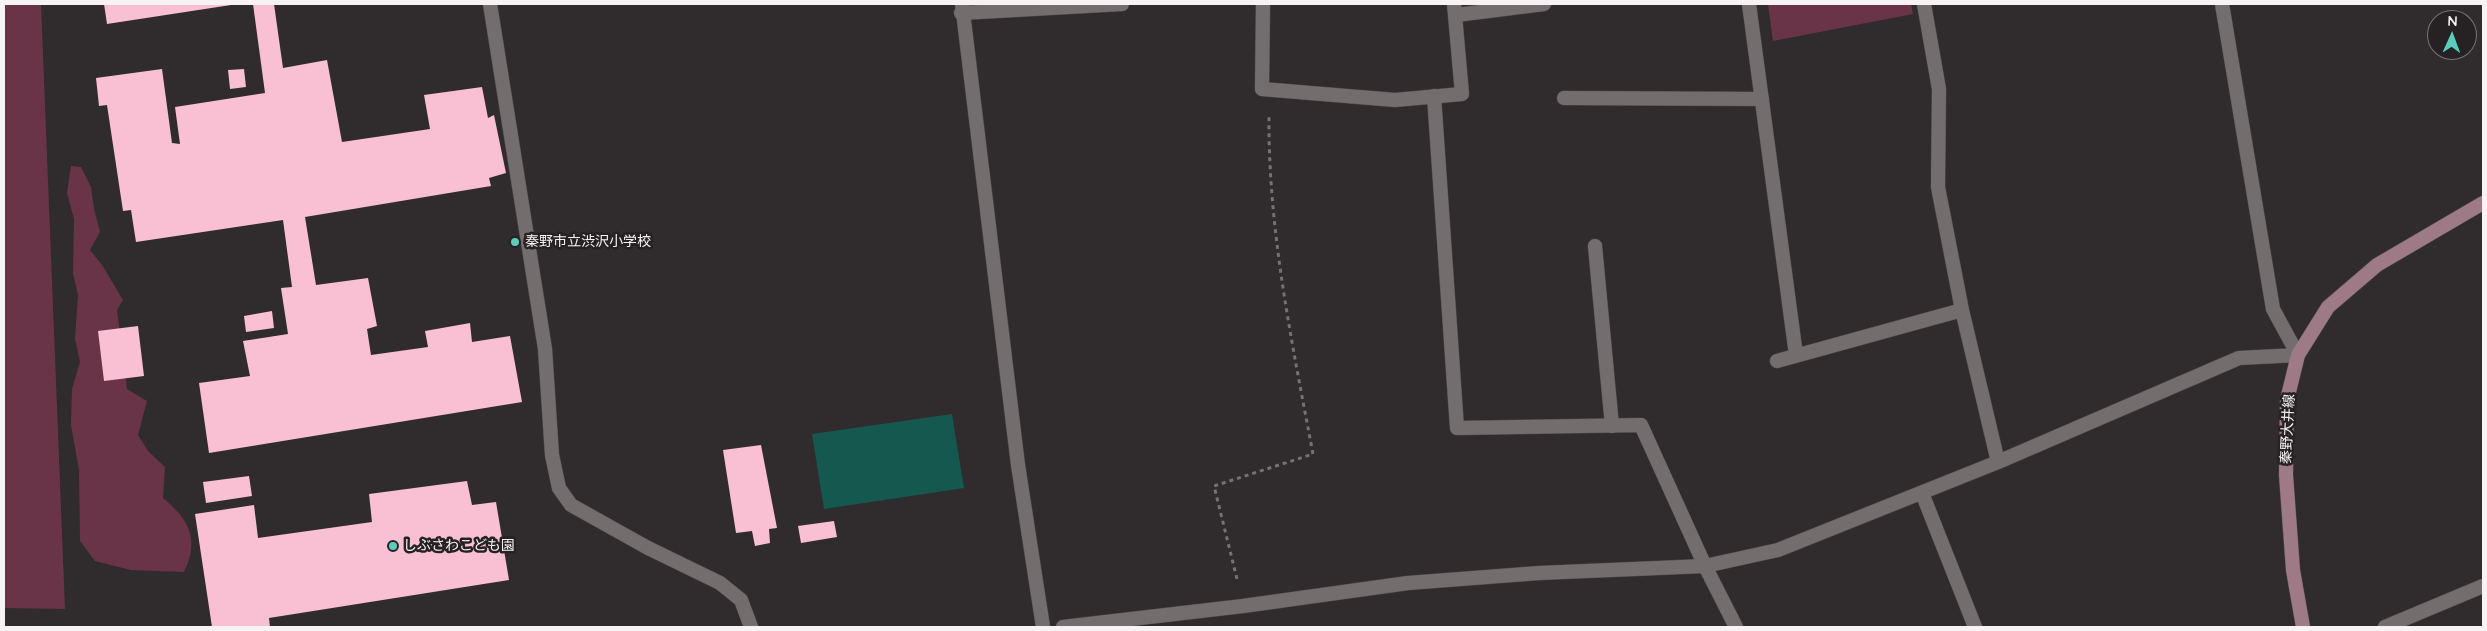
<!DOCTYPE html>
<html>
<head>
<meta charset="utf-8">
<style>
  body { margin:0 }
  #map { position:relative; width:2487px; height:631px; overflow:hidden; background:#302b2d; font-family:Quicksand,sans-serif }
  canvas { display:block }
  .frame { position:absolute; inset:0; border:5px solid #f7f3f4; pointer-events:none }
  .north { position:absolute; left:2427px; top:10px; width:50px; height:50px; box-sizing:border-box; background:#262123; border:1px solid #7a7577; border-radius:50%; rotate:2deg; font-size:14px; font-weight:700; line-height:20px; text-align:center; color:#f7f3f4 }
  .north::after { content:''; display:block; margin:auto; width:18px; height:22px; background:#5bcebb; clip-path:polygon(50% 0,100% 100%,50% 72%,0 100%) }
</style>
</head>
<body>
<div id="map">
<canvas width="2487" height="631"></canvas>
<div class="frame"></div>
<div class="north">N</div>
</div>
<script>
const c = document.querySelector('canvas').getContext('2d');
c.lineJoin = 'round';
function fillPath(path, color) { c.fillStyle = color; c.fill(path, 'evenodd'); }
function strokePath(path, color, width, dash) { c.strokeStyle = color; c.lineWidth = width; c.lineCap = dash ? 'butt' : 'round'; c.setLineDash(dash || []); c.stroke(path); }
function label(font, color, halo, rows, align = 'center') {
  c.font = font + ' Quicksand,"Noto Sans JP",sans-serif'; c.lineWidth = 5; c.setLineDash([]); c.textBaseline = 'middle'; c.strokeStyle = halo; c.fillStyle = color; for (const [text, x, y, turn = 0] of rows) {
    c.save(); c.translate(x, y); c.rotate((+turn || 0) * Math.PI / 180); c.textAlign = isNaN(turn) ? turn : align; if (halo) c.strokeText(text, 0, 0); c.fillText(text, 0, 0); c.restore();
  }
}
fillPath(new Path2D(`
  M4,4h37l24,605 -61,-1z
  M1768,4h143l2,10 -140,27z
  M71,166l10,1 10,20 3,22 6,23 -10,18 12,15 21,35 -6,10 10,79 20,12 -9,34 10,16 17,16 -2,31c26,21 37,42 21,74l-53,-2 -36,-9 -15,-20 -1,-71 -8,-45 1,-36 8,-27 -5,-23 3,-44 -5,-22 1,-54 -7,-26z`), '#6a3448');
fillPath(new Path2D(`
  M952,414l12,74 -140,21 -12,-75z`), '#14584f');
fillPath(new Path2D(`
  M104,4h127v1l-124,19z
  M253,4h21l9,64 44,-8 15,82 88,-13 -6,-34 58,-8 6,31 6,-3 12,58 -17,5 2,8 -186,31 11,68 52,-7 9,48 -10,3 4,26 57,-8 -3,-16 45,-8 2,19 38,-6 12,66 -313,51 -10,-70 51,-7 -7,-35 45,-7 -7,-46 11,-1 -9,-67 -147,22 -5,-32 -8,1 -16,-106 -8,1 -3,-28 66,-9 10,74 8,1 -5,-37 90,-14z
  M244,69l2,18 -16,2 -2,-19z
  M272,311l2,17 -28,4 -2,-16z
  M138,326l6,50 -40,5 -6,-50z
  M761,445l16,83 -8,1 1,14 -15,3 -3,-15 -16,2 -13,-83z
  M249,476l3,20 -46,7 -3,-21z
  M467,481l5,24 24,-3 13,78 -240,38 1,9h-58l-17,-113 59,-9 4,33 114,-16 -3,-28z
  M834,521l3,16 -36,6 -3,-17z`), '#f8c0d2');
const service = new Path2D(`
  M490,4l55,345 7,106 7,33 12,17 77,43 72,35 21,17 10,27
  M1263,4l-1,85 133,11 67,-6 -8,-90
  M961,13l161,-9
  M1456,15l88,-11
  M1564,98l198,1
  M1595,246l17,180`);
const minor = new Path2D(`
  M962,4l56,461 25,162
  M1749,4l47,351
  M1924,4l15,85 -1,98 24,123 36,152
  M1434,96l23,332 184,-3 64,141 31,61
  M1777,361l185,-51
  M1922,493l53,134
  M1063,627l180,-21 165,-23 131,-10 166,-7 73,-16 220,-88 241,-104 59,-3 -25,-46 -51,-305
  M2385,627l98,-41`);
const secondary = new Path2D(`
  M2303,627l-10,-57 -7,-95 1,-75 11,-45 30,-48 49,-42 106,-62`);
strokePath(service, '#4e494b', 15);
strokePath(minor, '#4e494b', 15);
strokePath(secondary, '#4e494b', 15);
strokePath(new Path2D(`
  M1237,579l-23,-93 99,-32c-21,-111 -45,-224 -44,-338`), '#767173', 3, [4, 4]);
strokePath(service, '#736d6e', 14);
strokePath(minor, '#736d6e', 14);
strokePath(secondary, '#9d7a85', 14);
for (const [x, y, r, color] of [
  [515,242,5,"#5bcebb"],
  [393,546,5,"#5bcebb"]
]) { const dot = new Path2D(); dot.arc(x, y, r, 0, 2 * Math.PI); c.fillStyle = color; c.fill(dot); strokePath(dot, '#262123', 2); }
label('14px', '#f7f3f4', '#262123', [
  ["秦野市立渋沢小学校",525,242],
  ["しぶさわこども園",403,546]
], 'left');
label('14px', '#f7f3f4', '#262123', [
  ["秦野大井線",2288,429,-87]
]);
</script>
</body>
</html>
